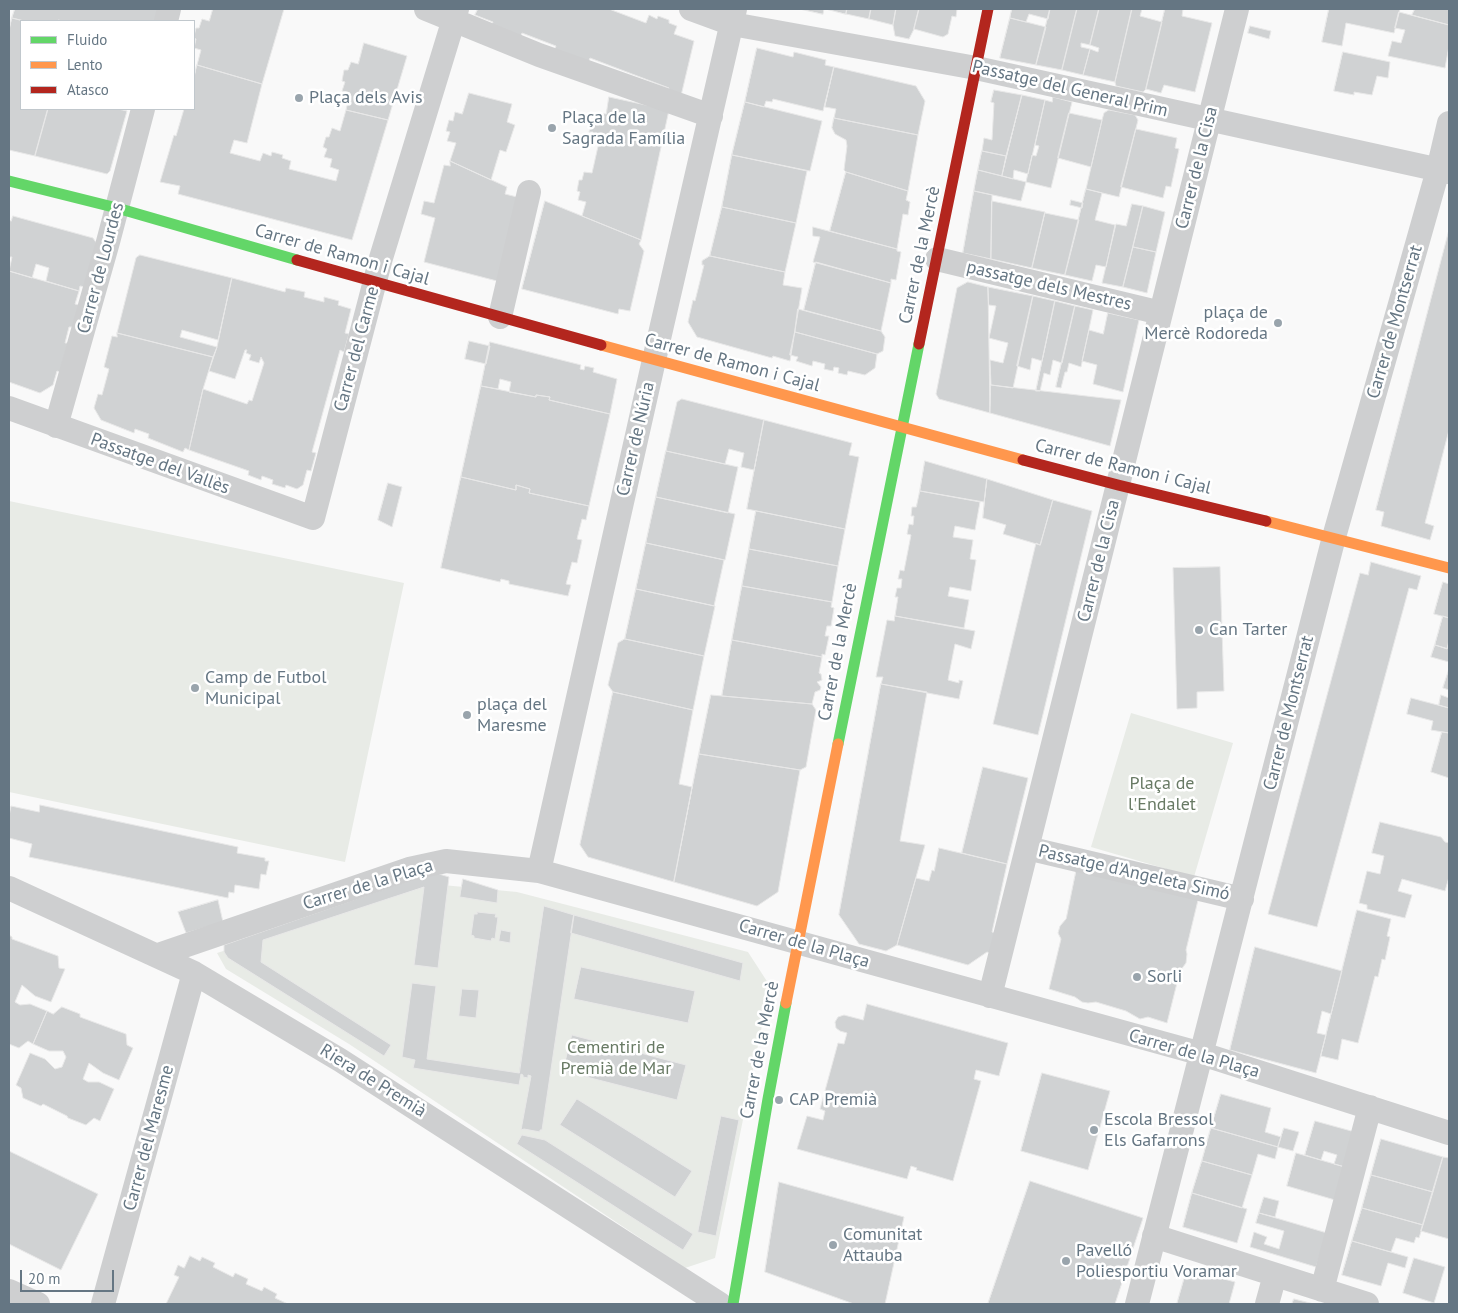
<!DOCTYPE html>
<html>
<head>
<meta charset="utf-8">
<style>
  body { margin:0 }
  #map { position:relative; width:1458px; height:1313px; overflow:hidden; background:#f9f9f9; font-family:"PT Sans",sans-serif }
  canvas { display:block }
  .frame { position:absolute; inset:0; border:10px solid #657683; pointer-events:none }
  .legend { position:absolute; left:20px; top:20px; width:175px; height:90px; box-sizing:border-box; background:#fff; border:1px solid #c1c8cd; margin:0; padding:6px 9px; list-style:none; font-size:15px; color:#657683 }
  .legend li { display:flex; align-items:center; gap:10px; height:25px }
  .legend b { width:25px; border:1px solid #c1c8cd }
  .scale { position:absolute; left:20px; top:1270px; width:94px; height:22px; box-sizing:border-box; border:2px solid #657683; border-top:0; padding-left:6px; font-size:15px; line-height:18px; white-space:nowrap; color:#657683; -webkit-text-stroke:4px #fff; paint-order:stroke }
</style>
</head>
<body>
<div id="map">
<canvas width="1458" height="1313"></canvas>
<div class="frame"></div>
<ul class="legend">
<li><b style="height:6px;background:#63d668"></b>Fluido</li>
<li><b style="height:6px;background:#ff974d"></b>Lento</li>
<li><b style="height:6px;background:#b3261e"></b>Atasco</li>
</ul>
<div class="scale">20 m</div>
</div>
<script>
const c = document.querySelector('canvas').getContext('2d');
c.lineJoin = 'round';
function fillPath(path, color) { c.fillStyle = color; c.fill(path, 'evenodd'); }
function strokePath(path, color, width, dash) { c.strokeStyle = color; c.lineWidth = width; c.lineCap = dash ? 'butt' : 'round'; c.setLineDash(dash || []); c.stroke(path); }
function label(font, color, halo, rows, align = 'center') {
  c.font = font + ' "PT Sans",sans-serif'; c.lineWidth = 5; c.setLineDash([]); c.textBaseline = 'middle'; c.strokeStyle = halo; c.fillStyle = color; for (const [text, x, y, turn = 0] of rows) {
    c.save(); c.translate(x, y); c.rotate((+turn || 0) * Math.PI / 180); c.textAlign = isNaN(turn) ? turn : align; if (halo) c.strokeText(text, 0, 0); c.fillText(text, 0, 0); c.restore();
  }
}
fillPath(new Path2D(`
  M9,501l395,82 -59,279 -336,-70z
  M1131,713l102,30 -39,134 -103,-30z
  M432,884l85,8 231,60 22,34 -55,272 -30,10 -336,-224 -123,-75 -9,-16z`), '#e8ebe6');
const building = new Path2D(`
  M15,9h145l-3,12h-94l-5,-1 -1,1h-33l-12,-3z
  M213,9h71l-22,75 -65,-19 4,-15 -7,-2 2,-9 -2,-1v-2l2,-8h3l3,-9 7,2z
  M478,9h131l37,14 3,-8 8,4 1,-3 11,4v3l8,3 -3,8 20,7 -14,59 -13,-6 2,-6 -79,-30 -2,5 -34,-12 2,-5 -34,-13 -2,5 -29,-11 2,-5 -18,-7z
  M800,9h24l-1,5z
  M826,9h21l-1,5z
  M847,9h24l-2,10 -23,-5z
  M871,9h25l-3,16 -24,-6z
  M896,9h23l-5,20 -5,10 -14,-3 -2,-11z
  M919,9h38l-1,8 -4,-1 -4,18 -5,3 -29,-8z
  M1012,9h38l-2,10 -19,-5 -3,8 -16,-4z
  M1050,9h27l-15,61 -26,-5z
  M1077,9h22l-9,36 -9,-2v4l9,2 -7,26 -21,-5z
  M1099,9h33l-17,73 -32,-7 7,-26 8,3 1,-4 -9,-3z
  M1132,9h10l-2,7 22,6 -16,67 -3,3 -27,-6 -1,-4z
  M1165,9h18l-1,7 30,7 -17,69 -31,-7 -3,8 -15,-4z
  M1329,9h71l-6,24 -48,-10 -4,23 -20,-4z
  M1415,9h34v16l-37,-10z
  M1399,12l50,13v21l-4,22 -57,-12 4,-15 9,2 4,-13 -10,-2z
  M12,18l12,3h-3v88h27l-13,47 -26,-6v-119z
  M1010,18l36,9 -10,38 -36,-7z
  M1250,26l21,5 -2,8 -21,-6z
  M364,43l43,13 -19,64 -42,-10 4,-17 -8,-2 3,-9 -3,-1 2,-11h4l3,-8 7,2z
  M757,48l36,9 1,-5 32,8 -1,5 9,2 -11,44 -50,-12 -1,3 -6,-1 -2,6 -19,-5z
  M1343,52l47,10 -2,16 -11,-2 -5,19 -18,-3v3l-20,-4z
  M197,65l65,19 -15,59 -13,-3 -4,13 30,8 3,-8 8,3 1,-4 11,3 -1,3 9,3 -2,8 47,12 3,-11 -9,-3 2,-8 -8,-2 3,-8 -4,-2 3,-10h3l3,-9 8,3 6,-21 42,10 -36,120 -174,-46 2,-8 -20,-4 14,-47 2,1 8,-27h10v-31z
  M834,67l82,19 9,15 -7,34 -84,-17 2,-9 -11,-2z
  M994,90l28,5 -16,61 -24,-5 2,-13 8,2 2,-37 -3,-1z
  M469,93l43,11 -5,18 8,3 -9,27 -6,-2 -9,30 -41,-19 6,-18 -9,-2 3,-9 -4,-1 3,-11 4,1 2,-9 7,2z
  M1022,95l23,5 -17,74 -14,-4 -1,9 -11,-3z
  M609,97l60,13 -28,130 -59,-24 4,-14 -8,-2 2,-8 -3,-1 2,-11h3l2,-8 8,1 7,-31 -8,-2 2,-8h-4l3,-12 4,1v-8l10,1z
  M1053,97l19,5 -21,86 -25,-6 6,-27 4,1 3,-10 -4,-1 10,-45 7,2z
  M745,102l77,19 -12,50 -78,-16z
  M48,109h70l9,2 -17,60 -3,3 -72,-18z
  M1109,110l26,5 3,5 -19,77 -33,-8 16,-69 2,-7z
  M1069,113l33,7 -11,47 -33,-9z
  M834,118l84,17 -10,56 -62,-19 -2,-2 3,-24 -1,-6 -11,-6 -3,-6z
  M1136,129l41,9 -2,10 4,1 -8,38 -5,-1 -3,12 -42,-11z
  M982,151l24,5 -4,20 -24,-6z
  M732,155l75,16 -11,52 -74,-16z
  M450,161l57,26 -2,7 16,4 -24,83 -73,-19 11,-44 -14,-4 3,-13 10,2 10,-38 6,1z
  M978,170l48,12 -5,19 -47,-10z
  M846,172l62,19 -2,9 4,2 -2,13 -5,-1 -6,35 -67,-18z
  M1086,189l16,4 -7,27 20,5 -9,42 -10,-2 -4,16 -27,-6z
  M974,191l18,4 -1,64 -28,-6z
  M1071,200l12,3 -1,5 -12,-3z
  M545,201l96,39 -2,4 5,7 -14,60 -11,-2 -1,5 -96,-25z
  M992,201l53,11 -13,56 -41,-9z
  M1132,204l11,2 -20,81 -21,-4 14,-59 10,2z
  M1143,206l22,6 -9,40 -23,-5z
  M722,207l74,16 -11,49 -75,-16z
  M1045,213l34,7 -14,55 -33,-7z
  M13,216l80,22 4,6 -12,43 -5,-1 -1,5 -33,-10 3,-13 -13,-4 -4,14 -23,-7 3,-14h-3v-37l2,1z
  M813,227l84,22v2l4,1 -5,28 -5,-1v4l-78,-21 7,-25 -7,-1z
  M1449,230v200l-24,93 9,3 -4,14 -49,-14 3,-14 -8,-2z
  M1133,247l23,5 -9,41 -24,-6z
  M140,255l92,23 -14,62 -36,-10 -2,7 37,10 -4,10 -96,-24 19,-75z
  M710,256l75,16 -2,13 19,3 -12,73 -17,-5 -1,2 -75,-21 -9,-15 5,-22 2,1 9,-36h-2v-4z
  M816,262l75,21 -10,48 -77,-21z
  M9,271l70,20 -4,13 4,1 -6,22h-4l-4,16h3l-8,29 -3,-1 -4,14 -13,8 -31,-11z
  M232,278l53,14 1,-4 19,4 -1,5 20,5v-5l15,4 -1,4 13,4 -6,24 4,1 -5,18 -4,-2 -28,102 4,1 -5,18 -4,-1 -4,15 -6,4 -11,-4 -1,3 -13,-4 1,-4 -11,-4 -1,4 -13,-5 1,-4 -60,-21 14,-61 44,15 2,-4 3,1 12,-38 -3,-6 -2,6 -10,-3 2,-5 -5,-2 1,-3h-2l-10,29 -26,-8 8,-24z
  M968,282l20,5 2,126 -51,-14 -3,-5 21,-106z
  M988,287l45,9 -20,92 -22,-3 -1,-25 13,3 5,-20 -19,-5 7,-32 -7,-1z
  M1033,296l22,5 -13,60 -10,-3 -2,12 -13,-4z
  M1055,301l20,5 -13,57 -9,-3 -3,15 -6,-2 -4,18h-4z
  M1075,306l18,4 -12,57 -12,-4 -2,9h-2l-4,16 -5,-1z
  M798,309l83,22 4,6 -2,14 -6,3 -82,-22z
  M1108,313l31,7 -16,72 -30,-8 4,-19 -15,-4 7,-31 14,4z
  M795,332l82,22 -2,14 -10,7 -17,-4 -1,4 -9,-2 1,-5 -5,-1 -1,4 -9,-2 1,-5 -12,-3 -1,5 -16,-5 2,-4 -8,-2z
  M117,333l96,24 -10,32 -14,61 -4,-2 -2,4 -35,-14 1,-4 -14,-5 -1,4 -33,-13 -7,-12 4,-14 4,1 7,-26 -5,-2 8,-31 5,1z
  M469,341l21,5 -4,18 -21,-5z
  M490,342l91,23 -1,4 4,1 1,-4 9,2 -1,4 24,7 -7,35 -61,-14 1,-3 -14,-2v2l-27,-5 2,-10 -11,-3 -2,10 -17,-3z
  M991,385l130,15 -11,46 -120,-33z
  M481,386l55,11v-2l14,2 -1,3 61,14 -21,92 -60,-13 1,-4 -14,-4v5l-55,-13z
  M682,399l82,21 -10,50 -13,-3 3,-14 -15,-4 -4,15 -59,-13 11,-49z
  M764,420l88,23 -3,12 10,2 -14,72 -98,-20z
  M666,451l72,16 -10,46 -72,-16z
  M925,461l62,18 -3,23 -64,-11z
  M461,477l55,13v-5l14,4 -1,4 60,13 -3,14 -4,-1 -5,20 5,1 -5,23 -5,-1 -6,22 5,1 -3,11 -59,-12v-3l-8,-2 -1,3 -59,-14z
  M987,479l66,21 -13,45 -37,-11 3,-9 -23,-7z
  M388,483l14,4 -10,40 -14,-7z
  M920,491l60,11 -5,28 -20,-4 -2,11 20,3 -3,19 6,1 -5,31 -21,-4 -2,9 21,4 -5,28 -69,-12 3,-19h-3l2,-9h4l1,-9h-4l2,-9 4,1 7,-36 -4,-1 2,-10 4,1 1,-9h-3l1,-9h4z
  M656,497l79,17 -10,46 -79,-17z
  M1053,500l39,11 -54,224 -45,-11 43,-181 4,2z
  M756,511l89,18 -7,37 -89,-17z
  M646,543l78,17 -10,46 -78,-17z
  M749,549l89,17 -6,36 -90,-16z
  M1371,562l50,14 -4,14 -8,-2 -92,339 -49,-13 92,-341 8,2z
  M1220,567l4,124 -27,1v16l-20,1 -4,-141z
  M1443,582l6,2v34l-15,-4z
  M742,586l90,16 -1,5 3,1 -3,18h-4l-2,10h4l-4,19 -3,-1v3l-90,-17z
  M636,589l79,17 -11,50 -79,-17z
  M895,616l80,15 -4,18 -16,-5 -7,36 11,3v-3l4,1 -4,18 -78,-15 2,-7h-7l11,-57 7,1z
  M1443,616l6,2v22l-2,9 -12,-4z
  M625,639l79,17 -11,54 -80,-18 -5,-7 10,-42z
  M732,640l90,17 -3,16 2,1 1,6 -5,2 4,5 -1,3 -5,2 -3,12 -90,-8z
  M1435,645l14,4v13l-18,-5z
  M1449,669v21l-6,-2z
  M881,684l46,8 -27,149 25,4 -28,100 -11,6 -27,-7 -20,-29z
  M613,692l80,18 -14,74 13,3 -18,95 -86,-25 -8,-12z
  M711,695l101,9 4,6 -10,57 -6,3 -101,-16z
  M1441,695l8,3v10l-10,-3z
  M1411,698l38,10v25l-18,-3 2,-9 -26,-7z
  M1442,732l7,1v45l-18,-6z
  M699,754l101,16 -22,122 -21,14 -83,-24z
  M983,767l45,11 -21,86 -45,-11z
  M40,805l198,42 -1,6 28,5v3h4l-3,14 -5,-1 -2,15 -24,-4 -1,8 -5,-1 -1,6 -199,-41 3,-13 -23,-6v-22l2,-10 28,6z
  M1380,822l61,15 4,5 4,1v34l-4,14 -43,-12 -4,12 14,4 -7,23 -38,-9v-4l-8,-2 8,-32 13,3 4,-18 -12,-3z
  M939,848l68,16 -15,68 6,2 -5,20 -6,-2 -19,13 -71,-20 19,-67 13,3 3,-11 2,1z
  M1077,867l122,29 -13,54 1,4 -1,9 -6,8 -13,52 -19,-6 -8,2 -14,-8 -30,-9 -8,1 -6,-1 -7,-5 -26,-8 12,-50 -3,-6 2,-7 6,-7z
  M439,874l10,3 -11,91 -24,-3 10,-78 -161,53 -2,22 130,83 -7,11 -156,-98 -4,-6v-7l201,-70z
  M463,879l35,11 -1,13 -37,-6z
  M218,900l5,22 -37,11 -8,-21z
  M544,906l30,9 -32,215h-2v2l-16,-3 -3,1 10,-54 -3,-1v3l-5,-1v-2l-2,-1 -2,11 -106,-17 2,-8 -13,-3 10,-74 24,3 -9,73 92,14z
  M1357,910l34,9 -4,17 3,1 -5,23 -3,-1 -4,18 -3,-1 -17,67 -16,-4 -4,21 -17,-4z
  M477,912l19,2 -1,3h3l-3,22 -3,-1 -1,3 -17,-3v-2l-3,-1 3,-21h3z
  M574,915l169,48 -3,18 -169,-48z
  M501,930l10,2 -1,11 -11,-2z
  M9,935l3,2v2l46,17 1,12 6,1 -14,33 -16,-6 -13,-11 -7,17 5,3 10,-1 17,7 -14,33 -5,-3 -9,7 -10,-4z
  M1255,947l87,24 -11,43 -9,-3 -5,22 9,2 -10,38 -86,-23z
  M581,967l114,24 -7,32 -114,-24z
  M462,989l17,1 -3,28 -17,-2z
  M867,1004l141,39 -9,33 -23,-6 -2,9 7,2 -28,100 -37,-11 1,-2 -6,-2 -4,13 -110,-30 10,-33 16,4 2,-9 -5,-2 18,-66 6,1 3,-11 -7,-2 -4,-3 -1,-6 3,-5 6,-2 19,5z
  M62,1007l18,7v3l46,17 1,11 6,3 -14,32 -16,-7 -14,-10 -6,16 5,3h11l15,7 -14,32 -6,-3 -8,7 -18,-7 -1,-2 -24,-12 -2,2 -18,-8 -2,-10 -5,-3 14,-32 15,6 10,10 7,-2 4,-10 -3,-6h-14l-16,-7 14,-33 6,3z
  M572,1035l114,30 -9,35 -114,-29z
  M1042,1073l68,18 -22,79 -67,-19z
  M1221,1094l50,14 -6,24 16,5 -3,10 -67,-19z
  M577,1099l115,72 -17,26 -115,-72z
  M721,1116l18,4 -23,116 -18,-4z
  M1315,1121l40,11 -10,35 -11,-3 3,-9 -13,-4 -3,9 -16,-5z
  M1211,1128l67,19 -3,12 -17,-5 -6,21 -50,-14z
  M1284,1128l15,4 -6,19 -15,-4z
  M522,1135l23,5 148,94 -10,16 -166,-106z
  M1381,1139l62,18 -10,35 -62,-17z
  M9,1151l89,43 -37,76 -52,-26z
  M1296,1153l49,14 -10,33 -48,-14z
  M1443,1157l6,1v81l-28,-8z
  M1202,1161l50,14 -10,33 -50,-15z
  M1371,1175l62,17 -10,33 -61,-17z
  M1030,1181l113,37 -28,86h-127z
  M779,1182l125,35 -19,87h-31l-89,-32z
  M1192,1193l55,16 -10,34 -54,-16z
  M1264,1197l15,4 -4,16 -16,-4z
  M1362,1208l61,17 -4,13 -3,-1 -2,6 -18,-5 -5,14 -39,-11z
  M1259,1213l68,20 -11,34 -66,-20 4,-15 13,5 -3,7 15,5 5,-18 -28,-8z
  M1352,1241l56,16 -3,11 -17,-5 -7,23 -39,-11z
  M190,1256l10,5 2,-4 13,6 -2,4 20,10 2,-4 13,6 -2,5 16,7 2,-4 13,7 -2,4 13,6h-122l13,-27 -5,-2 4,-10 6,3z
  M1414,1258l31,9 -11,36 -31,-10z
  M1187,1269l48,13 -6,22h-52z
  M1294,1299l20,5h-22z`);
fillPath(building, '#d0d2d3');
strokePath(building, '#e8e8e8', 1);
strokePath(new Path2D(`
  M426,9l113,46 172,61
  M691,9l41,15 244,44 473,104
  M166,21l3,-12
  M937,259l224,54
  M500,317l29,-125
  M9,408l304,110 68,-260 76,-249
  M56,426l52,-184 35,-133
  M1027,848l215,51
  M539,871l115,-511 81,-351
  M9,888l185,85 146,87 380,244
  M158,955l251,-86 37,-8 93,10 663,183 247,79
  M990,996l247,-987
  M1154,1236l213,68
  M1322,1290l48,-183
  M9,1291l29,13
  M103,1304l91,-331
  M1137,1304l197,-767 104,-367 11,-47
  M1267,1304l8,-29`), '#cecfd0', 24);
strokePath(new Path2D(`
  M9,181l108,27 180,52
  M838,744l81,-400
  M733,1304l35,-205 18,-96`), '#63d668', 11);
strokePath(new Path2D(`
  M601,345l422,115
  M1266,521l183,47
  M786,1003l52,-259`), '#ff974d', 11);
strokePath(new Path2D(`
  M297,260l304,85
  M919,344l69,-335
  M1023,460l95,25 148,36`), '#b3261e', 11);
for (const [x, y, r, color] of [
  [299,98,5,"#99a4ac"],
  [552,128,5,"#99a4ac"],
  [1278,323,5,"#99a4ac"],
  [1199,630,5,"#99a4ac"],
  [195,688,5,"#99a4ac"],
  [467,715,5,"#99a4ac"],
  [1137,977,5,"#99a4ac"],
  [779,1100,5,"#99a4ac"],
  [1094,1130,5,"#99a4ac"],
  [833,1245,5,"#99a4ac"],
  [1066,1261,5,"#99a4ac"]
]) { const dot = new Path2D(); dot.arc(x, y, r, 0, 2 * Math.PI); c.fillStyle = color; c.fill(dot); strokePath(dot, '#fff', 2); }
label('18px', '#657683', '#fff', [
  ["Passatge del General Prim",1070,89,13],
  ["Carrer de la Cisa",1197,168,-76],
  ["Carrer de Ramon i Cajal",342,255,16],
  ["Carrer de la Mercè",920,255,-78],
  ["Carrer de Lourdes",101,268,-75],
  ["passatge dels Mestres",1049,286,13],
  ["Carrer de Montserrat",1395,322,-74],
  ["Carrer del Carme",357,349,-75],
  ["Carrer de Ramon i Cajal",732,363,15],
  ["Carrer de Núria",636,439,-77],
  ["Passatge del Vallès",160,464,20],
  ["Carrer de Ramon i Cajal",1123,467,14],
  ["Carrer de la Cisa",1099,561,-76],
  ["Carrer de la Mercè",838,652,-79],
  ["Carrer de Montserrat",1289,713,-76],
  ["Passatge d'Angeleta Simó",1134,873,13],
  ["Carrer de la Plaça",368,885,-17],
  ["Carrer de la Plaça",804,944,16],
  ["Carrer de la Mercè",760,1050,-79],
  ["Carrer de la Plaça",1194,1054,16],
  ["Riera de Premià",373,1081,32],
  ["Carrer del Maresme",149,1138,-75]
]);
label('18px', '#657683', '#fff', [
  ["Plaça dels Avis",309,98],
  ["Plaça de la",562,118],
  ["Sagrada Família",562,139],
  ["plaça de",1268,313,"right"],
  ["Mercè Rodoreda",1268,334,"right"],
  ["Can Tarter",1209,630],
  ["Camp de Futbol",205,678],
  ["Municipal",205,699],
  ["plaça del",477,705],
  ["Maresme",477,726],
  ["Sorli",1147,977],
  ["CAP Premià",789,1100],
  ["Escola Bressol",1104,1120],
  ["Els Gafarrons",1104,1141],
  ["Comunitat",843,1235],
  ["Attauba",843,1256],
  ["Pavelló",1076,1251],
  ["Poliesportiu Voramar",1076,1272]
], 'left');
label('18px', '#687a64', '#fff', [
  ["Plaça de",1162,784],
  ["l'Endalet",1162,805],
  ["Cementiri de",616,1048],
  ["Premià de Mar",616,1069]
]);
</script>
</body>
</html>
